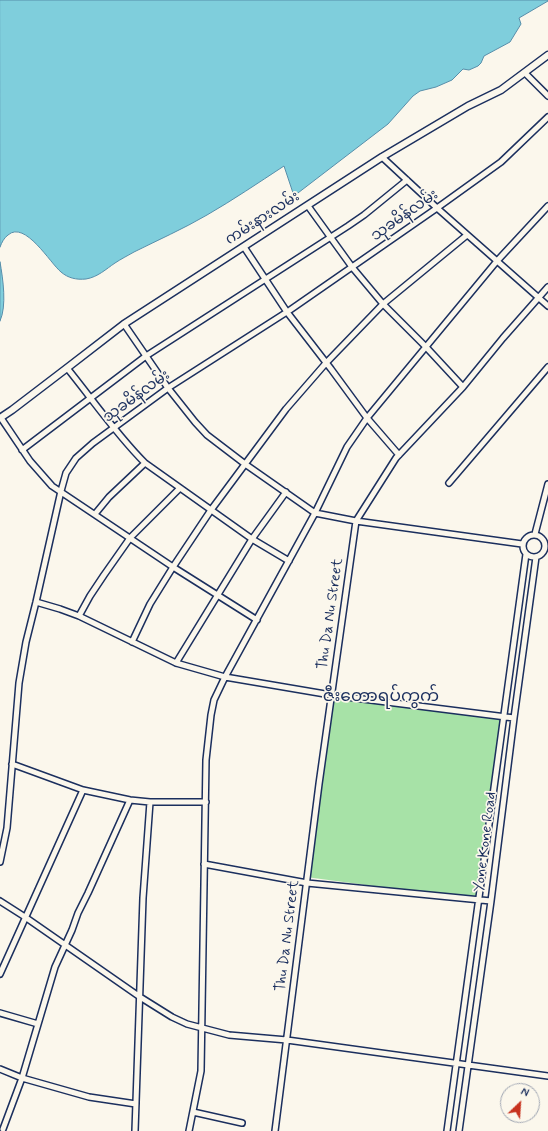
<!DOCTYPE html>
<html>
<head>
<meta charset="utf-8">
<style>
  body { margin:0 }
  #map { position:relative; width:548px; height:1131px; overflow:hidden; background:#fbf7ec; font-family:Mynerve,sans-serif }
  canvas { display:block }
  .north { position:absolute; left:500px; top:1083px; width:40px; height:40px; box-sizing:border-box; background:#fbf7ec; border:1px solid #a1a7b3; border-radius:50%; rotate:25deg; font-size:11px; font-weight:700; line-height:16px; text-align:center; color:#1b2f5e }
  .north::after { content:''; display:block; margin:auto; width:14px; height:18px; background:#c8321e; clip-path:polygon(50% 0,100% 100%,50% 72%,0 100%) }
</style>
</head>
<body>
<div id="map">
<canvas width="548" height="1131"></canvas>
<div class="north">N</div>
</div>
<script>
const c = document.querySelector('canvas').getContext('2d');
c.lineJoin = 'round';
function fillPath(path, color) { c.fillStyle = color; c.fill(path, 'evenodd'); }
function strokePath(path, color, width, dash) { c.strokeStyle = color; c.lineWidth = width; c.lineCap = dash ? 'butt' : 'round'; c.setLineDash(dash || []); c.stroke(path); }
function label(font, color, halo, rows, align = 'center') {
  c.font = font + ' Mynerve,"Noto Sans Myanmar",sans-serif'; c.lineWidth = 3.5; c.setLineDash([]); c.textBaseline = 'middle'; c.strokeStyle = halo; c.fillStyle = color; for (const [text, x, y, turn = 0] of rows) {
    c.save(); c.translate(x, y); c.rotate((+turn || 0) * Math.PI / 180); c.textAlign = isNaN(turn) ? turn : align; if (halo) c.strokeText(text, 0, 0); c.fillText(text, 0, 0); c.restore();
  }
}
fillPath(new Path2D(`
  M331,695l173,21 -25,184 -173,-23z`), '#a7e2a7');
const water = new Path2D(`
  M0,0h548v1l-29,17 2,6 -11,18 -26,14 -3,7 -3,3 -9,4 -6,-1 -11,11 -16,7 -16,4 -7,5 -25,28 -94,72 -10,-30c-26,17 -51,34 -77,49 -24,14 -49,25 -73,37 -7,4 -13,7 -19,11 -9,6 -17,14 -29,16 -10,1 -18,-1 -25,-7 -11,-9 -36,-52 -53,-37 -4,3 -6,7 -8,12z
  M0,262c3,17 7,44 0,59z`);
fillPath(water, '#7fcedc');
strokePath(water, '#578eaa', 1);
const minor = new Path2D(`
  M525,73l23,23
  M382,157l55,51 111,98
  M308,206l44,61 31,37 43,43 37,40
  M244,247l43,65 44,57 36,49 32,37
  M124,324l44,64 27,34 12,13 38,29 70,49 41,8 166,23
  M67,368c26,32 49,66 78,95l107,76 37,22
  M1,418l29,43 22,25 121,81 84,53
  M22,450l124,-94 202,-130 16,-11 43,-35
  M449,483l99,-116
  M95,514l14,-17 36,-34
  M535,534l13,-50
  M523 546a11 11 0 1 1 22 0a11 11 0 1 1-22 0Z
  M36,602l24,7 19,7 97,47 49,14 106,18 183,23
  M79,616l11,-20 14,-21 26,-37 50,-50
  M132,642l18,-38 23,-37 38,-57 75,-101 40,-46 57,-59 84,-69
  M176,663l76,-124 34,-47
  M12,764l71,26 47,10 20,2h56
  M0,862l7,-34 12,-145 7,-41 10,-40 25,-111 5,-18 10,-15 17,-15 75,-55 122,-78 147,-102 64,-46 47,-45
  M204,864l103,19 184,18
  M0,901l25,16 115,80 32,20 15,7 42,11 58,5 261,36
  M0,974l83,-184
  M0,1013l38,11
  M0,1069l22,9 67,19 47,7
  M193,1112l49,11
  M3,1129l19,-51 33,-111 17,-37 6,-17 10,-20 42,-93
  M135,1131l8,-233 7,-96
  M189,1131l12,-60 5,-311 5,-45 3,-15 11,-23 90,-164 32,-66 20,-29 130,-157 51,-55
  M275,1131l44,-347 37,-263 40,-63 67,-71 40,-49 45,-51
  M447,1131l79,-577
  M459,1131l32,-230 23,-183 22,-161`);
const major = new Path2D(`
  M0,418l12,-8 55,-42 57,-44 258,-167 86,-51 33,-16 47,-35`);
strokePath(minor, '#1b2f5e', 8);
strokePath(major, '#1b2f5e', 9);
strokePath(minor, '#fbf7ec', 5);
strokePath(major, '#fbf7ec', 6);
label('15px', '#1b2f5e', '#fbf7ec', [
  ["သုခမိန်လမ်း",405,216,-35],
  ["ကမ်းနားလမ်း",263,219,-33],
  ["သုခမိန်လမ်း",137,397,-36],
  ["Thu Da Nu Street",331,614,-82],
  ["Yone Kone Road",486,842,-83],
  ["Thu Da Nu Street",288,936,-83]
]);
label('17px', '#1b2f5e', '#fbf7ec', [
  ["ဇီးတောရပ်ကွက်",381,697]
]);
</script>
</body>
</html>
